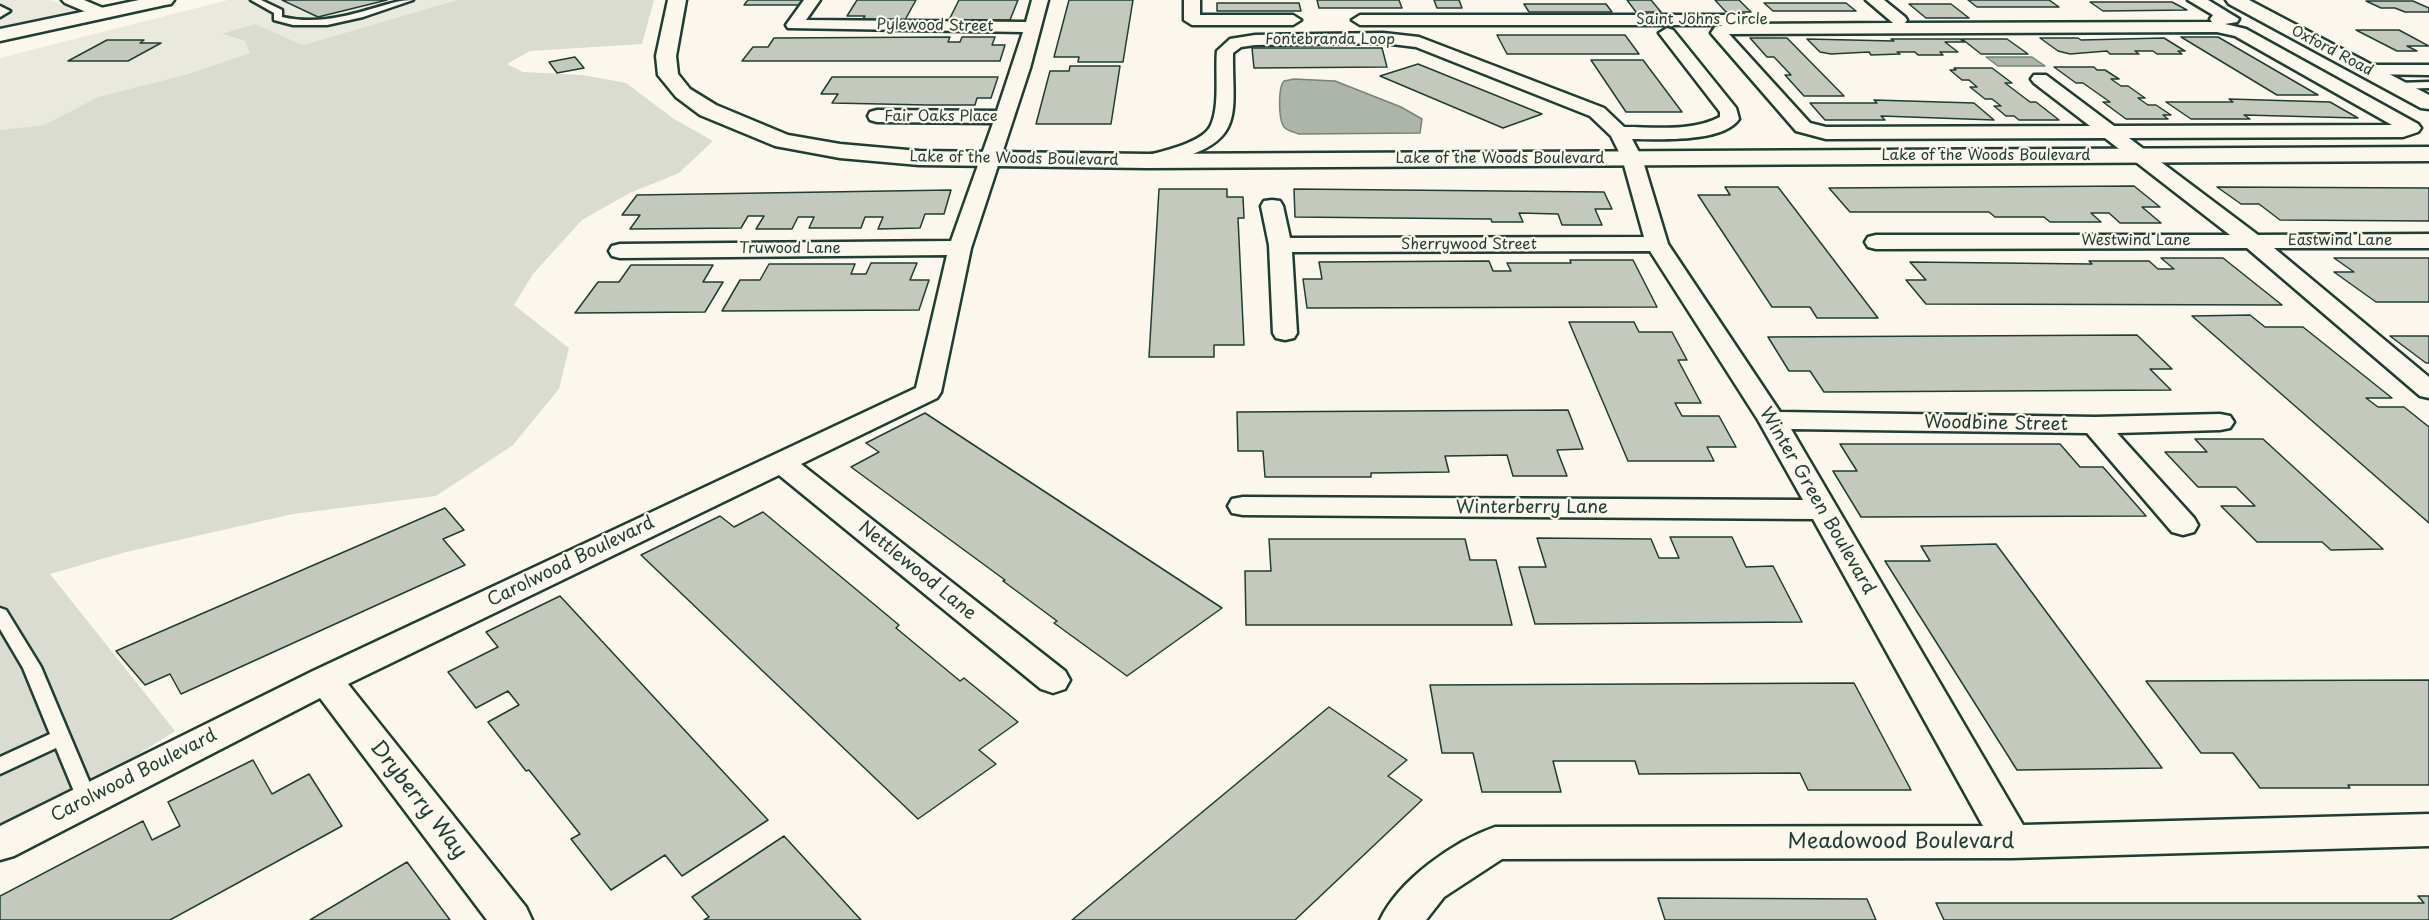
<!DOCTYPE html>
<html>
<head>
<meta charset="utf-8">
<style>
  body { margin:0 }
  canvas { display:block; background:#fbf7ec }
</style>
</head>
<body>
<canvas width="2429" height="920"></canvas>
<script>
const c = document.querySelector('canvas').getContext('2d');
c.lineJoin = 'round';
function fillPath(path, color) { c.fillStyle = color; c.fill(path, 'evenodd'); }
function strokePath(path, color, width, dash) { c.strokeStyle = color; c.lineWidth = width; c.lineCap = dash ? 'butt' : 'round'; c.setLineDash(dash || []); c.stroke(path); }
function label(font, color, halo, rows, align = 'center') {
  c.font = font + ' "Playpen Sans",sans-serif'; c.lineWidth = 4.5; c.setLineDash([]); c.textBaseline = 'middle'; c.strokeStyle = halo; c.fillStyle = color; for (const [text, x, y, turn = 0] of rows) {
    c.save(); c.translate(x, y); c.rotate((+turn || 0) * Math.PI / 180); c.textAlign = isNaN(turn) ? turn : align; if (halo) c.strokeText(text, 0, 0); c.fillText(text, 0, 0); c.restore();
  }
}
fillPath(new Path2D(`
  M0,0h50l27,10 -77,18z
  M228,0h229l-154,45 -48,-21 -33,11 23,6 6,12 -63,21 -90,23 -54,28 -44,5v-72z`), '#eae9de');
fillPath(new Path2D(`
  M457,0h197l-12,44 -112,7 -23,13 16,8 60,3 43,8 48,36 39,22 -34,32 -49,20 -48,27 -49,54 -19,31 55,43 -10,41 -46,56 -77,51 -143,18 -167,38 -76,22 125,157 -66,42 -109,55v-698l44,-5 54,-28 90,-23 62,-21 -5,-12 -24,-7 34,-10 48,21z`), '#dbdcd1');
const water = new Path2D(`
  M1986,57h46l13,9h-47z
  M1294,79l41,2 66,26 21,12 -2,14 -121,1c-5,-2 -11,-3 -14,-6 -7,-6 -7,-41 -1,-47z`);
fillPath(water, '#adb4aa');
strokePath(water, '#74847b', 1.5);
const building = new Path2D(`
  M282,0h105l-69,17z
  M748,0h54l-3,5h-55z
  M857,0h59l-11,20h-43l3,-4h-18z
  M959,0h59l-8,20h-61z
  M1069,0h64l-10,62h-45l1,-5h-25z
  M1317,0h82l3,8h-83z
  M1434,0h25l3,8h-25z
  M1627,0h24l10,12h-25z
  M1715,0h24l12,12h-25z
  M1968,0h81l10,7h-82z
  M2366,1h47l16,7v4h-24l-10,-4h-14z
  M2090,2h82l15,8 -84,1z
  M1217,3h82l2,8h-84z
  M1764,3h82l10,8h-83z
  M1524,4h82l6,8h-83z
  M1909,4h42l18,14h-43z
  M2356,30h43l30,16h-22l10,5h-20z
  M1497,35h128l14,19h-132z
  M950,37l-2,5h12l2,-5h33l-3,8h13l-5,16h-258l11,-14h15l6,-9z
  M2181,37h37l100,58h-41z
  M1750,38h37l57,58h-40l-19,-21h6l-17,-18h-7z
  M2040,38h38l3,2 83,-2 21,13h-7l4,3h-25l-4,-3h-18l4,3h-29l-3,-3 -37,3 -12,-3z
  M1807,39l87,2 -3,-2h69l5,3h-20l13,10h-18l3,3h-25l-3,-3h-18l3,2 -29,1 -2,-3 -38,2 -11,-2z
  M1962,39h45l21,15h-47z
  M107,40h37l-4,3h21l-33,18h-60z
  M1252,48h130l5,19 -133,1z
  M575,57l9,11 -27,5 -8,-11z
  M1591,60h52l39,52h-56z
  M1418,64l124,50 -39,14 -123,-52z
  M1070,66h50l-9,58h-75l14,-53h19z
  M2054,67h40l3,3h8l14,9h-8l10,7h7l17,12h-7l10,7h8l15,10h-8l5,4h-42l-23,-17h7l-27,-19h-7z
  M1954,68h38l20,15h-7l25,19h6l23,18h-40l-5,-4h-8l-12,-10h7l-9,-7h-7l-15,-12h7l-8,-7h-7l-12,-10h6z
  M832,77h166l-7,21h-14l-2,7h-47l-96,-2 6,-9h-17z
  M2229,99l101,3 28,16 -114,-3 6,4h-59l-25,-17h67z
  M1874,100l100,3 20,17 -113,-4 4,4h-60l-15,-17h67z
  M2134,186l26,21h-18l19,16h-41l-11,-10h-18l10,9h-51l-6,-5h-49l-6,-5h-139l-21,-24z
  M1725,187h53l100,131h-61l-7,-11h-38l-74,-112h32z
  M2217,187l212,1v33l-149,-1 -21,-16h-18z
  M1159,189h68v8h16l1,21h-6l6,127h-30v12h-65z
  M1294,189l310,3 8,17h-17l7,16h-40l-4,-11 -39,-1 4,9h-31l-1,-3 -196,-2z
  M951,190l-7,24h-19l-5,14 -42,1 5,-12h-18l-4,11h-52l5,-11h-16l-6,12h-36l8,-13h-16l-7,12 -111,1 10,-14h-18l15,-20z
  M2161,258h62l59,47 -356,-1 -20,-24h20l-16,-18 182,2 -3,-3h60l9,8h16z
  M2334,258h95v44h-53l-42,-30h20z
  M1570,260h63l24,47 -350,1 -4,-29h19l-3,-17 170,-1 4,10h18l-4,-8h64z
  M871,263h46l-7,17h19l-10,30 -197,1 18,-31h20l9,-16h86l-4,10h15z
  M631,265h82l-10,17h20l-18,30 -130,1 23,-31h21z
  M2250,315l15,12h38l89,71h-26l12,9h26l25,20v96l-237,-207z
  M1569,322h65l5,10h33l15,28h-9l23,43h-26l7,13h37l17,31h-29l7,14h-86z
  M2137,335l35,34h-22l21,21 -347,2 -14,-21h-21l-21,-34z
  M2390,336h39v27h-3z
  M1568,410l15,39 -26,1 10,26h-54l-6,-21 -62,1 4,16 -78,1v4h-106l-2,-26h-25l-1,-39z
  M925,413l297,195 -95,68 -73,-53 3,-2 -54,-40 2,-1 -154,-113 28,-15 -13,-9z
  M2195,439h68l120,110 -52,1 -9,-8h-65l-36,-36h34l-19,-19h-38l-33,-35h42z
  M1840,444h220l20,23h23l43,49 -285,1 -28,-46h24z
  M445,508l19,22 -21,9 22,26 -284,129 -11,-20 -25,11 -29,-34z
  M763,512l136,113 -3,3 64,53 4,-3 54,44 -39,28 17,14 -78,55 -277,-264 79,-39 14,11z
  M1670,537h62l14,30 27,-1 29,56 -267,2 -16,-57h27l-9,-29 114,1 8,19h20z
  M1269,539h196l5,21h26l16,65h-266l-1,-54h26z
  M1996,544l166,224 -145,2 -132,-209h45l-9,-15z
  M560,596l208,224 -86,56 -17,-21 -54,35 -40,-51 9,-5 -51,-64 -3,1 -38,-49 31,-17 -11,-14 -32,17 -28,-36 50,-25 -12,-15z
  M2429,680v105h-81l2,3h-90l-27,-35h-32l-55,-72z
  M1854,683l57,107h-103l-8,-17 -161,1 -4,-13h-82l8,31h-79l-9,-39h-31l-12,-68z
  M1329,707l78,53 -19,16 34,24 -127,120h-223z
  M253,760l19,34 37,-20 33,52 -172,94h-170v-24l143,-75 9,19 28,-14 -12,-24z
  M784,836l77,84h-157l5,-3 -17,-20z
  M407,862l43,58h-140z
  M2418,896h11v24h-485l-8,-17h488z
  M1658,898l209,1 9,21h-211z`);
fillPath(building, '#c4c9be');
strokePath(building, '#1f3d34', 1.5);
const lane = new Path2D(`
  M251,0h10l21,10v7c30,7 60,1 89,-8 15,-4 27,-9 42,-9l-50,17 -36,8h-34l-19,-5v-7z
  M0,6l10,5 -10,6z
  M2429,82v6l-32,1 -5,-3 5,-3z
  M0,608l6,2 35,57 56,133 -3,6 -7,2 -7,-2 -24,-58 -56,26v-17l50,-23 -27,-66 -23,-39z`);
const street = new Path2D(`
  M62,0h22l26,11 2,3 -2,3h-12l-33,-14z
  M804,0h16l-14,20 220,2 6,-22h16l-18,68 -59,180 -30,144 -4,6 -136,66 264,207 5,9 -5,9 -12,4 -12,-4 -262,-214 -431,209 178,223 6,13h-45l-167,-222 -306,158 -14,4v-34l313,-155 603,-283 31,-133 -327,3 -8,-2 -3,-5 3,-5 8,-2 331,-3 42,-118 -116,-1 -7,-2 -2,-4 2,-4 7,-2 120,1 26,-79 -235,-4 -2,-3z
  M1184,0h16v15h93l8,5 -8,5h-101l-8,-5z
  M1866,0h18l21,17 2,3 -2,3 307,-1 -2,-3 3,-4 -25,-15h20l31,19 -2,3 -12,2 21,5 172,95 3,4 -3,4 -15,5 -274,1 129,97 171,-1v14h-155l155,129v21l-9,-2 -173,-148 -371,1 -8,-2 -3,-5 3,-5 8,-2h354l-125,-97 -279,1 -30,-8 -85,-98 4,-6 8,-2h-363l-8,-5 8,-5h383l8,5 -5,4 147,-1zM2217,32l18,4 157,89 -278,1 -68,-51h-12l-3,4 3,4 56,43 -264,1 -16,-4 -81,-89z
  M1667,28l6,2 63,78 3,11c-16,24 -81,20 -107,20l10,19 26,86 112,168 315,5 125,-3 10,2 4,6 -4,6 -10,2 -103,3 77,85 4,7 -4,7 -11,3 -11,-3 -85,-99 -296,-4 232,396 406,-11v32l-417,12 -510,1 -58,38 -18,23h-46c19,-40 74,-79 115,-93l488,-1 -170,-307 -570,-4 -11,-2 -4,-7 4,-7 11,-2 560,3 -45,-80 -108,-169 -358,1 5,81 -3,5 -9,2 -9,-2 -3,-5 -4,-88 -8,-39 3,-5 8,-1 8,1 3,5 7,32 354,-1 -22,-79 -11,-22 -21,-20 -174,-69 -33,-4 -128,2 -14,2 -8,6c-1,56 13,86 -52,105 -12,4 -27,10 -40,7l-3,-4 3,-4c18,-5 63,-14 70,-32 9,-19 4,-53 6,-74l13,-12 25,-4 128,-2 36,4 185,71 20,19c31,0 68,5 96,-10v-5l-61,-79z
  M2368,65h61v10l-67,-1 -3,-4 3,-4z`);
const secondary = new Path2D(`
  M668,0h18l-10,56 2,18 12,15 26,16 72,30 52,9 79,7 229,3 1281,-7v14l-1281,7 -229,-3 -79,-7 -65,-12 -75,-31 -24,-18 -18,-22 -2,-19z
  M2226,0h23l180,95v14l-8,-1 -192,-104z`);
const primary = new Path2D(`
  M139,0h35l-3,4 -6,1 -165,36v-12z`);
strokePath(lane, '#1f3d34', 5);
strokePath(street, '#1f3d34', 5);
strokePath(secondary, '#1f3d34', 5);
strokePath(primary, '#1f3d34', 5);
fillPath(lane, '#fbf7ec');
fillPath(street, '#fbf7ec');
fillPath(secondary, '#fbf7ec');
fillPath(primary, '#fbf7ec');
label('15px', '#1f3d34', '#fbf7ec', [
  ["Saint Johns Circle",1702,20],
  ["Pylewood Street",935,26,1],
  ["Fontebranda Loop",1330,40],
  ["Oxford Road",2332,51,28],
  ["Fair Oaks Place",941,117],
  ["Lake of the Woods Boulevard",1986,156],
  ["Lake of the Woods Boulevard",1014,159,1],
  ["Lake of the Woods Boulevard",1500,159],
  ["Westwind Lane",2136,241],
  ["Eastwind Lane",2340,241],
  ["Sherrywood Street",1469,245],
  ["Truwood Lane",790,249]
]);
label('18px', '#1f3d34', '#fbf7ec', [
  ["Woodbine Street",1996,424,1],
  ["Winter Green Boulevard",1817,501,60],
  ["Winterberry Lane",1532,508],
  ["Carolwood Boulevard",571,562,-26],
  ["Nettlewood Lane",917,571,39],
  ["Carolwood Boulevard",134,776,-27]
]);
label('21px', '#1f3d34', '#fbf7ec', [
  ["Dryberry Way",418,800,52],
  ["Meadowood Boulevard",1901,842]
]);
</script>
</body>
</html>
